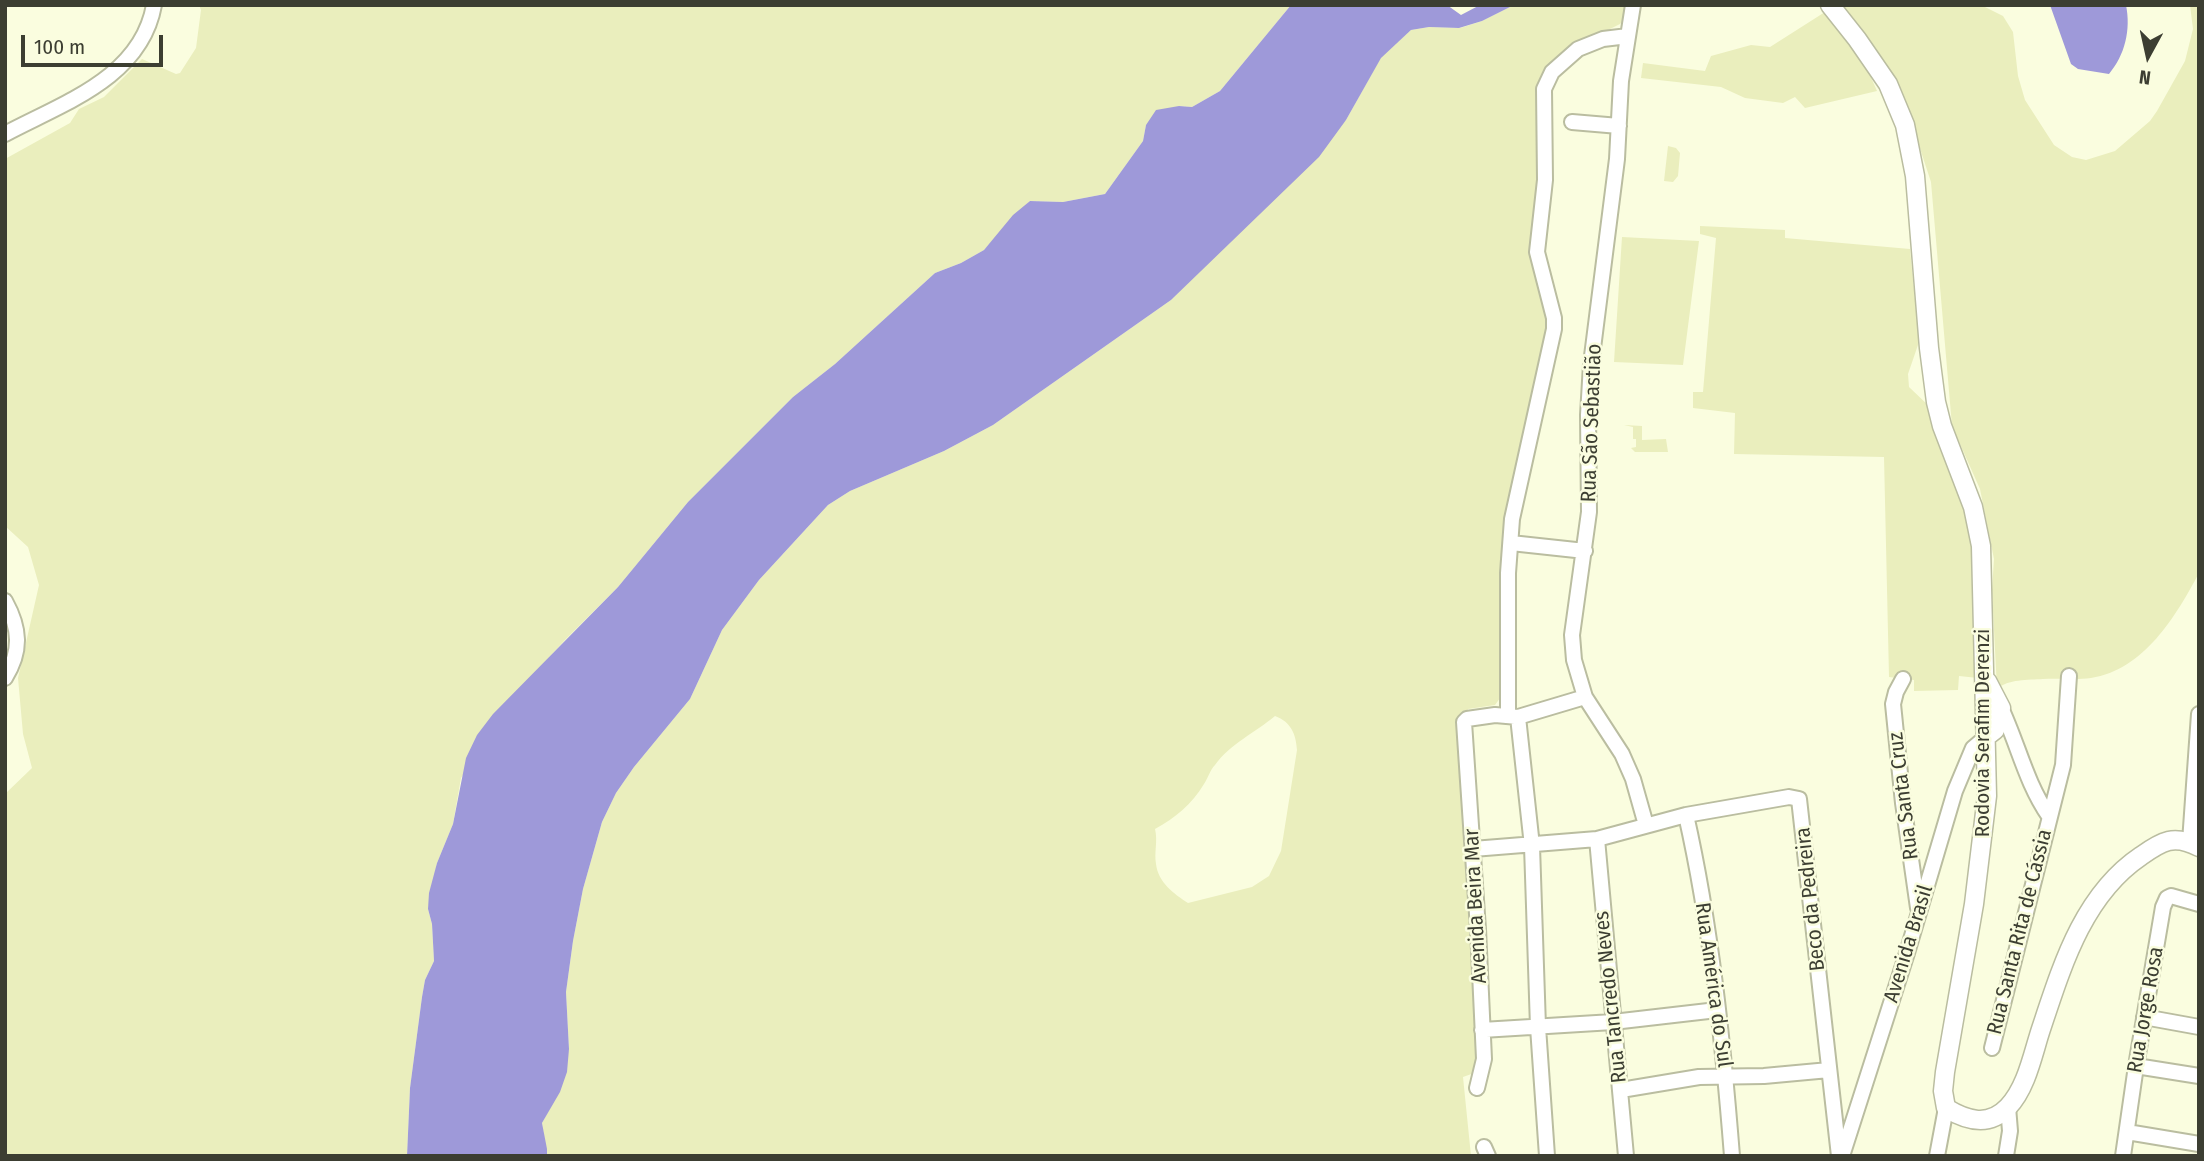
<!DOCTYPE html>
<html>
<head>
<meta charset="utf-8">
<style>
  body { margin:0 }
  #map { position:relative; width:2204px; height:1161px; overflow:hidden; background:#fafddf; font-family:"Fira Sans Condensed",sans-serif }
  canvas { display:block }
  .frame { position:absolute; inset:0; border:7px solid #3c3e32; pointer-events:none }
  .north { position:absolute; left:2113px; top:21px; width:70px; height:70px; -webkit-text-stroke:5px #fafddf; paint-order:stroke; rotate:188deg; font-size:19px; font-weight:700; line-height:28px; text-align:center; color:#3c3e32 }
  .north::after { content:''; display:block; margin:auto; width:24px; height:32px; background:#3c3e32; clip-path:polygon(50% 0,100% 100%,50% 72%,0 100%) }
  .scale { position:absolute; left:21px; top:35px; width:142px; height:32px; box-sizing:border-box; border:4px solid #3c3e32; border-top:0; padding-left:9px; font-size:21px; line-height:24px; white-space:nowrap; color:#3c3e32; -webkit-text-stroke:5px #fafddf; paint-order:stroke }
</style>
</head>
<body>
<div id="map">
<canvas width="2204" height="1161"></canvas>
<div class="frame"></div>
<div class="north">N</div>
<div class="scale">100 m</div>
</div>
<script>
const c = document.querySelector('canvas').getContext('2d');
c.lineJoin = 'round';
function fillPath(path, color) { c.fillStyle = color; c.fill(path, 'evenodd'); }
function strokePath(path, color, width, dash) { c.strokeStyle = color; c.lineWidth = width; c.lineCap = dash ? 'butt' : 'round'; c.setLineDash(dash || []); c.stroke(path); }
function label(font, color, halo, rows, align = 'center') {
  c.font = font + ' "Fira Sans Condensed",sans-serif'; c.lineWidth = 5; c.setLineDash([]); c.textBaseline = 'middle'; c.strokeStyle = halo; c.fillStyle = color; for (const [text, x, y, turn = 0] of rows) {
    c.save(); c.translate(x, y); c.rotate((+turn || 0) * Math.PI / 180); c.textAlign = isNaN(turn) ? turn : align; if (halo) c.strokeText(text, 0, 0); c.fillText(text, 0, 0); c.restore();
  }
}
fillPath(new Path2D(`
  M199,5h1092l-71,86 -28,16 -13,-1 -33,19 -3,16 -38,53 -42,8 -33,-1 -46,49 -23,13 -26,10 -100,91 -42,33 -105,105 -70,85 -53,53 -40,44 -64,94 -8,46 -16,39 -9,46 4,15 2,37 -9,19 -3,17 -12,91 -3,68h-402v-362l27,-26 -9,-34 -5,-56 21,-93 -11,-38 -23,-21v-367l65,-36 9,-14 25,-12 38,-38 34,15 4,-1 16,-25 5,-38z
  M1514,5h116l1,8 -11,11 -52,26 -21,15 -4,19 -2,84 -8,70 17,85 -49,237 -2,20 7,31 -3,83 -8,11 -27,4 -6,16 18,346 -17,6 8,79h-924l-5,-33 8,-15 19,-59 -3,-57 7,-51 10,-52 19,-67 14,-29 18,-26 56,-68 32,-69 37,-50 69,-75 22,-14 94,-40 49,-26 178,-125 175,-180 35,-63 30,-27 18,-3 31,1 22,-7zM1275,716c16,6 21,18 22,34l-16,101 -12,25 -17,11 -64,16c-14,-9 -30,-21 -32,-39 -2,-12 2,-23 -1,-35 20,-11 37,-25 49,-45 4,-6 6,-14 11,-19 15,-21 41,-33 60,-49z
  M1842,5h139l22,11 10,16 5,44 7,24 29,45 18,12 14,3 29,-9 35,-30 7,-10 28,-50 8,-32 -3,-24h9v568c-23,43 -55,97 -108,105 -15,2 -32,0 -48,1 -15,1 -35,0 -46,10l-5,-99 2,-31 -14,-70 -28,-63 -21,-244 -21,-64 -22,-46 -17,-29z
  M1825,12l37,45 15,34 -72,17 -10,-11 -12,6 -38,-5 -24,-11 -80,-9 2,-15 62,8 6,-15 40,-11 19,2z
  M1668,146l8,2 4,5 -2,23 -5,6 -9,-1z
  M1700,226l85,4v8l125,11 9,93 -11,32 1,13 21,20 39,104 8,42 1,125 -19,-2 -1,14 -44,1v-11l-25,-3 -5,-220 -150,-3 1,-41 -42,-5v-16h10l13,-154 -16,-4z
  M1622,237l77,4 -16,124 -69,-3z
  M1624,425l18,1v14l24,-1 2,13h-33l-4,-4 5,-1v-8h-3v-12z`), '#eaeebd');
fillPath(new Path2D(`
  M1291,5h156l14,10 19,-10h34l-32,16 -23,7 -30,-1 -18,3 -30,28 -35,62 -27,37 -148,143 -178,125 -49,26 -94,40 -22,14 -69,75 -37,50 -32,69 -56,68 -18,26 -14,29 -19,67 -10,52 -7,51 3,57 -2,23 -7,20 -18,31 5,26v7h-140l3,-68 12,-91 3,-17 9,-19 -2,-37 -4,-15 1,-16 8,-30 16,-39 13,-66 11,-23 16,-21 125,-127 70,-85 105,-105 42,-33 100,-91 26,-10 23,-13 29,-35 17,-14 33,1 42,-8 38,-53 3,-16 10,-15 23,-4 13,1 28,-16z
  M2050,5h76c5,25 -1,50 -17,69l-31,-5 -7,-5z`), '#9e99d9');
const minor = new Path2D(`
  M1633,5l-12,76 -4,78 -26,205 -3,51 1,97 -17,123 2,25 11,37 37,57 11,25 13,46
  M1572,122l47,4
  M5,134c58,-31 136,-56 149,-129
  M1511,543l74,8
  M5,601c15,27 17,50 0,77
  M1903,679l-7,13 -3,12 10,99 15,105
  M2001,708c17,36 25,75 48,108
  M1508,716v-143l4,-54 42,-190v-11l-17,-66 8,-72 -1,-91 8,-17 26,-23 25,-10 25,-3
  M1518,717l14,129 6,181 9,129
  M1686,815c25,111 37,227 46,341
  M1597,839l29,317
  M2190,842l9,-128
  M1473,849l124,-10 89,-24 103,-18 10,2 40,357
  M2144,1017l55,10
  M1482,1030l131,-8 104,-12
  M1992,1048l71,-283 6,-89
  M2136,1066l63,10
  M1477,1088l7,-29 -6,-130 -14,-207 3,-3 28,-4 23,2 67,-20
  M1621,1090l78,-13 65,-1 65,-6
  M2127,1132l72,12
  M1484,1147l4,9
  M1842,1156l65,-203 48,-162 18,-43 13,-11
  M1937,1156l9,-48
  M2006,1156l4,-25 -2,-24
  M2123,1156l13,-90 27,-159 4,-9 4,-2 28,8`);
const major = new Path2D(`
  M1830,5l27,34 31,45 17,41 10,51 14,172 7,54 6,24 31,81 8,39 6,250 -13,108 -29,168 -2,19 3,17c21,13 43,19 62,-1 19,-20 25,-54 33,-78 21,-63 42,-134 100,-173 21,-15 33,-22 58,-9
  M1986,737l9,-7 6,-22 -14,-27`);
strokePath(minor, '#babda0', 18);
strokePath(major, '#babda0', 21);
strokePath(minor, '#fff', 14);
strokePath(major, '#fff', 18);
label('21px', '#3c3e32', '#fafddf', [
  ["Rua São Sebastião",1592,423,-88],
  ["Rodovia Serafim Derenzi",1983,733,-90],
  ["Rua Santa Cruz",1904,796,-97],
  ["Beco da Pedreira",1811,899,-96],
  ["Avenida Beira Mar",1476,906,-93],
  ["Rua Santa Rita de Cássia",2020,932,-76],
  ["Avenida Brasil",1909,944,-73],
  ["Rua América do Sul",1713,985,82],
  ["Rua Tancredo Neves",1611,997,-96],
  ["Rua Jorge Rosa",2146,1010,-80]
]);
</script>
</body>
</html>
